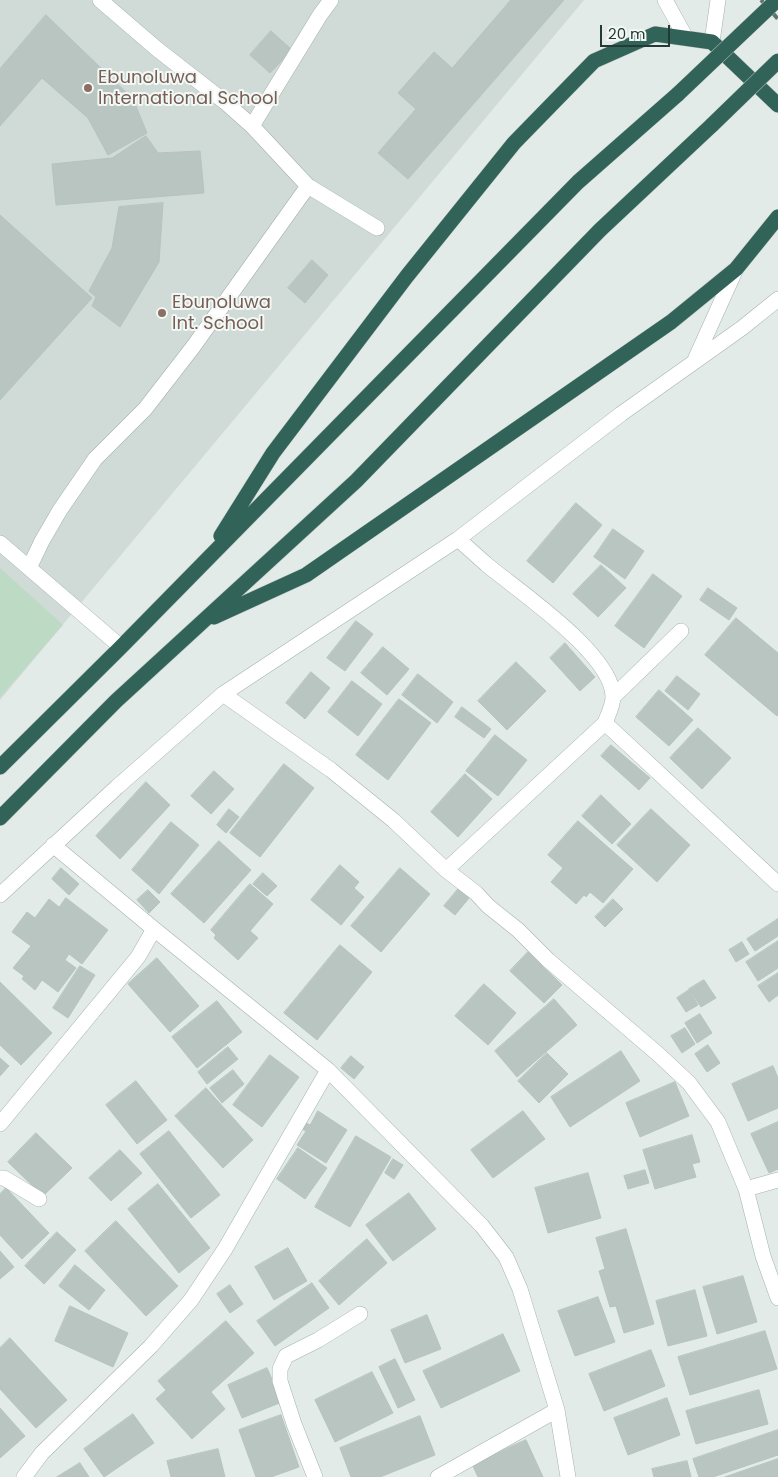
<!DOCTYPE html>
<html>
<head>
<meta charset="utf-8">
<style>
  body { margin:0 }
  #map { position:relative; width:778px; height:1477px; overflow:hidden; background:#e2ebe7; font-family:Poppins,sans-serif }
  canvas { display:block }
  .scale { position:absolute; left:600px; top:25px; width:70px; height:22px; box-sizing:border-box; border:2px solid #243a34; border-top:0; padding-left:6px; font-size:15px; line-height:18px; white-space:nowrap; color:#243a34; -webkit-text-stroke:4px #f2f8f5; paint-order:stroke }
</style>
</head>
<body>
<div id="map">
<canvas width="778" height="1477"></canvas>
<div class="scale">20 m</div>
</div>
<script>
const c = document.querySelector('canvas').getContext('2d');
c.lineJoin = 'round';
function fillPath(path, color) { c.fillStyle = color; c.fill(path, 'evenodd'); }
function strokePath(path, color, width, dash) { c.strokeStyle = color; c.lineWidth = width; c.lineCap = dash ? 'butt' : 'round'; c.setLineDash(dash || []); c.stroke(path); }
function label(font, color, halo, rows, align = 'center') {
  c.font = font + ' Poppins,sans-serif'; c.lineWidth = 4; c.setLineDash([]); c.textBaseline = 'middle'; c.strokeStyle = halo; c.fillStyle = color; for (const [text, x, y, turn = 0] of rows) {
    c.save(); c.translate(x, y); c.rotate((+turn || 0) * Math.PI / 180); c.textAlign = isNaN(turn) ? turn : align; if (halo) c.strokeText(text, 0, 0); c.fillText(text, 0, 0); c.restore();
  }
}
fillPath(new Path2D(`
  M0,0h584l-584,700z`), '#d0dad6');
fillPath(new Path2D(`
  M0,568l63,57 -63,72z`), '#bddac5');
const building = new Path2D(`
  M511,0h53l-156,179 -30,-26 38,-44 -18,-16 36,-41 18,16z
  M46,15l87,84 14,34 -39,22 -20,-37 -46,-40 -42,48v-57z
  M271,31l21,19 -22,23 -20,-18z
  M146,136l12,17 42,-2 4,42 -148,12 -4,-41 60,-6z
  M163,203l-4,59 -39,65 -28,-21 4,-9 -7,-6 23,-43 7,-41z
  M0,215l92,83 -92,102z
  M312,260l16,15 -23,28 -17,-15z
  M576,503l26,22 -49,58 -26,-22z
  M613,529l31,22 -19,28 -31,-22z
  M601,565l25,23 -28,29 -25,-23z
  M653,574l29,22 -38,52 -29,-22z
  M708,588l29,20 -8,12 -29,-20z
  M736,618l42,35v61l-1,2 -72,-61z
  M356,621l17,13 -28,37 -18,-13z
  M565,643l30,34 -15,14 -30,-33z
  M383,647l26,22 -22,26 -26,-22z
  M516,662l30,29 -39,39 -29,-29z
  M311,672l19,16 -25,31 -19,-16z
  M418,674l35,28 -16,21 -35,-28z
  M677,676l23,18 -12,16 -23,-19z
  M352,681l30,23 -24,32 -30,-24z
  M659,690l34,30 -24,26 -33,-29z
  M399,699l32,24 -43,57 -32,-25z
  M462,707l29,22 -7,9 -29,-21z
  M698,728l33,30 -29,31 -32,-31z
  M495,735l32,25 -29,36 -32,-25z
  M611,745l39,33 -11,12 -38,-34z
  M284,764l30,24 -54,69 -30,-24z
  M214,771l20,18 -23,25 -20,-18z
  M465,774l27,25 -34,38 -27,-25z
  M146,782l24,23 -50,54 -24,-23z
  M601,795l30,29 -19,20 -30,-28z
  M229,809l10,8 -13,16 -9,-8z
  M651,809l39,36 -33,37 -40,-37z
  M578,821l55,48 -30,34 -13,-11 -4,5 -2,-2 -8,9 -25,-22 12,-14 -15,-13z
  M171,822l28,23 -40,49 -27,-24z
  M219,841l32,29 -47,53 -33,-29z
  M340,865l19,17 -5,6 10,9 -23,28 -30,-25z
  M61,868l18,16 -10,11 -17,-16z
  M400,868l30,26 -49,58 -30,-26z
  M263,873l14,13 -10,10 -14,-12z
  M250,884l23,20 -23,27 8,7 -20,22 -24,-22 2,-3 -5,-5z
  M459,888l11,9 -15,18 -11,-9z
  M148,890l12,12 -11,11 -12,-13z
  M66,898l42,32 -26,34 -13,-10 -4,6 11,8 -18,24 -16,-12 -7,10 -13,-11 2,-3 -11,-8 18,-22 -19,-14 15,-20 8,6 14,-19 10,8z
  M613,899l10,10 -18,18 -10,-10z
  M778,919v17l-23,15 -8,-12z
  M778,941v27l-20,13 -12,-19z
  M742,942l7,12 -13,8 -7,-12z
  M340,945l32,27 -55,68 -33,-27z
  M528,952l34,33 -18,18 -34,-32z
  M157,958l42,48 -29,26 -42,-48z
  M80,966l15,9 -27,43 -15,-10z
  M778,973v22l-9,7 -11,-16z
  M704,980l12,18 -15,9 -12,-18z
  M0,982l52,51 -31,32 -21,-20z
  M484,984l32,29 -28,32 -33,-29z
  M689,990l9,15 -12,7 -9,-14z
  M554,999l23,26 -60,52 -22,-26z
  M217,1001l25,31 -45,36 -25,-31z
  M700,1014l12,19 -15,10 -12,-20z
  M685,1028l10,16 -13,9 -11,-17z
  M708,1045l12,18 -13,9 -12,-18z
  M228,1047l10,12 -31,25 -9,-12z
  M621,1051l19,30 -70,46 -19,-30z
  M547,1053l21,21 -29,29 -21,-22z
  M270,1055l29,22 -37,50 -29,-22z
  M351,1056l13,11 -10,12 -13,-11z
  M0,1058l9,8 -9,10z
  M773,1066l5,12v30l-30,13 -16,-37z
  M233,1070l11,14 -22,19 -12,-15z
  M136,1081l31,39 -30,24 -31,-39z
  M675,1082l14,34 -49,21 -14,-34z
  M206,1088l47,52 -30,28 -48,-52z
  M318,1111l29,19 -21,33 -29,-18 9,-14 -4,-2 4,-6 4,2z
  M523,1111l22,28 -52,39 -22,-28z
  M778,1122v47l-9,4 -18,-39z
  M169,1131l51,64 -29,23 -51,-64z
  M36,1133l36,35 -29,28 -35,-34z
  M692,1135l8,27 -8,2 4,13 -41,12 -12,-39z
  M356,1136l35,21 -41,70 -35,-20z
  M298,1148l29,20 -22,31 -28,-20z
  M120,1150l22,23 -31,28 -22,-23z
  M393,1159l10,6 -9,14 -9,-6z
  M645,1170l4,13 -21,6 -4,-13z
  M588,1173l13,45 -53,15 -13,-45z
  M158,1184l52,64 -31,25 -51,-64z
  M6,1188l43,45 -27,26 -22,-24v-41z
  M409,1193l27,36 -43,32 -27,-36z
  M116,1221l62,65 -32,30 -61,-65z
  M626,1229l28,95 -30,9 -8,-27 -6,1 -11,-36 6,-2 -9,-31z
  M57,1232l19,18 -32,34 -19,-18z
  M367,1239l20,24 -48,42 -20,-24z
  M288,1248l19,33 -33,19 -19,-33z
  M0,1251l14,16 -14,12z
  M75,1265l30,25 -16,20 -30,-24z
  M743,1276l14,46 -40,12 -14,-47z
  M312,1283l17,25 -54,38 -18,-25z
  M230,1285l13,19 -13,9 -13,-19z
  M695,1290l12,46 -39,10 -12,-45z
  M598,1297l17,45 -40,14 -17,-45z
  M70,1306l58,27 -15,34 -58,-26z
  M427,1315l14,34 -36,14 -14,-33z
  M226,1321l28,32 -43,39 14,17 -33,30 -36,-40 10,-9 -8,-9z
  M765,1331l12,38 -87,26 -12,-38z
  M503,1334l17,37 -79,37 -18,-37z
  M10,1338l57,62 -31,28 -36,-39v-41z
  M651,1350l14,36 -61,25 -15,-37z
  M395,1359l20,41 -17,8 -19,-41z
  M267,1368l15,34 -40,16 -14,-33z
  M372,1372l21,41 -58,29 -20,-42z
  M759,1390l9,34 -72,20 -10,-33z
  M667,1398l13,37 -52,20 -14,-37z
  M0,1408l25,28 -25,22z
  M133,1414l21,29 -50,34 -20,-28z
  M281,1415l18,52 -28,10h-15l-17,-47z
  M420,1416l15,39 -55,22h-29l-11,-29z
  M778,1430v25l-65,22h-14l-6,-18z
  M526,1440l17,37h-65l-6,-13z
  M218,1449l7,28h-54l-4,-16z
  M778,1459v18h-53z
  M687,1461l4,16h-37l-2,-8z
  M80,1463l9,14h-32z`);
fillPath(building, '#b8c5c0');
strokePath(building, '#b5c4be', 1);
const minor = new Path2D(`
  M100,0l57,49 68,53 27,24 56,60 69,42
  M665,0l21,38
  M712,42l6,-42
  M252,126l68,-111 11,-15
  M694,362l42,-93
  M0,543l121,104
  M29,568l13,-27 18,-31 35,-51 50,-50 48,-62 115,-161
  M223,694l108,76 62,50 53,50 30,23 12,13 30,24 30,30 110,94 31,29 29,39 28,67 17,67 15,42
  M613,697l68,-66
  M605,723l173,161
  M53,845l101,84 174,141 154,156 24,31 14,32 37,121 11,67
  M446,870l159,-147c3,-8 8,-18 8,-26 0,-43 -95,-106 -127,-133 -9,-8 -19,-17 -28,-25
  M0,895l117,-108 106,-93 235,-155 163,-125 121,-86 36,-29
  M0,1124l138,-167 16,-28
  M0,1178h4l35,21
  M746,1189l32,-9
  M24,1477l18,-24 109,-107 40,-46 34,-51 103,-179
  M315,1477l-21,-53 -14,-43v-12l6,-13 32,-16 42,-26
  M438,1477l119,-67`);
const highway = new Path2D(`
  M221,536l52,-83 134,-177 107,-133 80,-82 61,-27 57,8 66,63
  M214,617l92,-42 365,-253 65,-53 42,-52
  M0,767l121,-120 457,-465 100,-88
  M0,818l116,-117 240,-220 244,-251 112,-105`);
strokePath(minor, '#a5b2ae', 16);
strokePath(highway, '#c2c8c6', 16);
strokePath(minor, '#fff', 15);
strokePath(highway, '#326359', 15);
strokePath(new Path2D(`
  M761,0l17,19`), '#5e756f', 4, [10, 5]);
const highwayBridge = new Path2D(`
  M678,94l99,-94
  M712,125l66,-64`);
strokePath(highwayBridge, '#c2c8c6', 16, []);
strokePath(highwayBridge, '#326359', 15);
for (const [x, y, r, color] of [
  [88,88,5,"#8d6e63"],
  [162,313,5,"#8d6e63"]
]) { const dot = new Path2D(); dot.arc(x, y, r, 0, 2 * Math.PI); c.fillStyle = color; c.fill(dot); strokePath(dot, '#f2f8f5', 2); }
label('18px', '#785e54', '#f2f8f5', [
  ["Ebunoluwa",98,78],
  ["International School",98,99],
  ["Ebunoluwa",172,303],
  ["Int. School",172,324]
], 'left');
</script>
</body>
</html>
